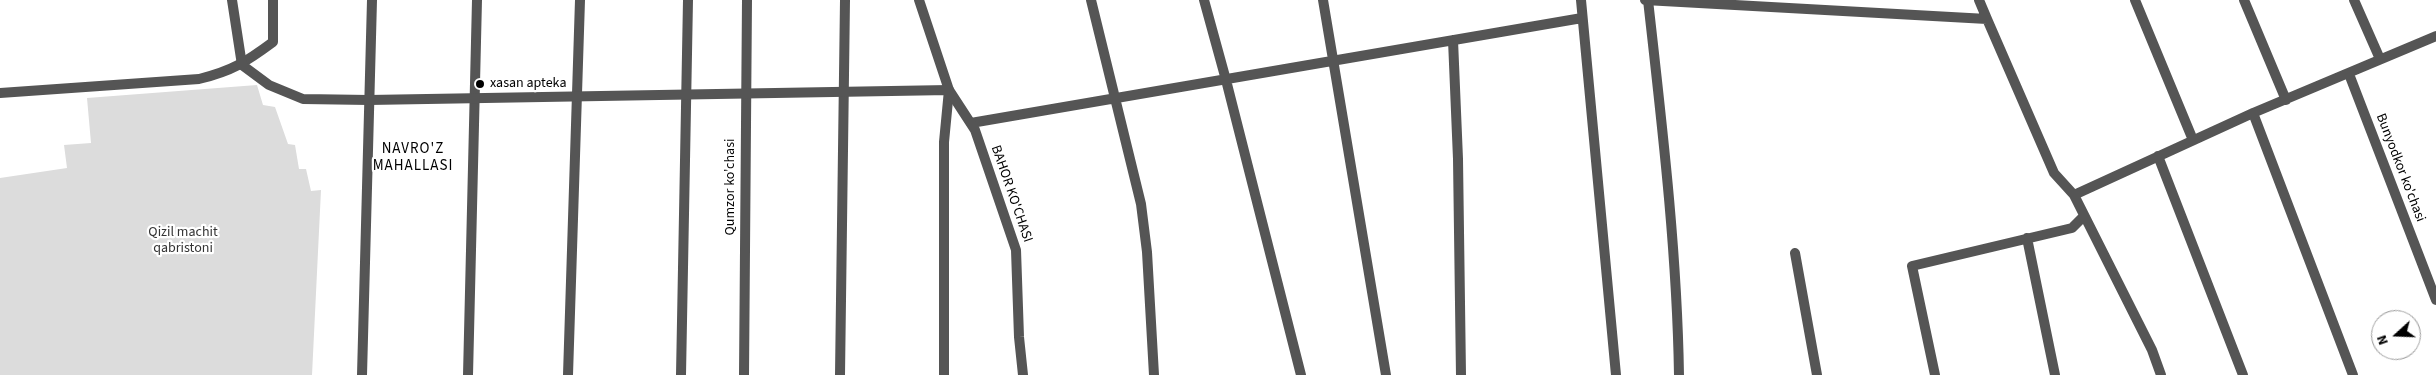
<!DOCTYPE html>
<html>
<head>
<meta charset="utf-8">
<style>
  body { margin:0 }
  #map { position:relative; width:2436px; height:375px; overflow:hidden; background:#fff; font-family:"Source Sans 3",sans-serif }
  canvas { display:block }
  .north { position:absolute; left:2371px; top:310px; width:50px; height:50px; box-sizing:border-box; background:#fff; border:1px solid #999; border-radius:50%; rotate:250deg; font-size:14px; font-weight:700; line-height:20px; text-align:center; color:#000 }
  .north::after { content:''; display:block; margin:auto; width:18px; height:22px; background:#000; clip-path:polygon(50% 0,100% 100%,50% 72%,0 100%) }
</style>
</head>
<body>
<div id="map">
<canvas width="2436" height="375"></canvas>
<div class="north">N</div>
</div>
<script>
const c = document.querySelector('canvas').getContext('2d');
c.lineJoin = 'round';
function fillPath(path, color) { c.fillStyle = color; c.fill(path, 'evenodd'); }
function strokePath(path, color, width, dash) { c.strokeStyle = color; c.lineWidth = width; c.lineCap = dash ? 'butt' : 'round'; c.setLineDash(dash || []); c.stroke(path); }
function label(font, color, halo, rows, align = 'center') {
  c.font = font + ' "Source Sans 3",sans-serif'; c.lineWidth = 4.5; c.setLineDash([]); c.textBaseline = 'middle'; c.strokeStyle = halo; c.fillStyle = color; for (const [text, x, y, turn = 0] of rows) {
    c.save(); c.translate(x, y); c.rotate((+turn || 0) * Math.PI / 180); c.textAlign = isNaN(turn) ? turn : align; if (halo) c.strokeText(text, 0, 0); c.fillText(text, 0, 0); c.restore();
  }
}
fillPath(new Path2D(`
  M257,85l6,20 12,2 13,37 7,1 4,24h7l5,22 10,-1 -9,185h-312v-197l67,-10 -3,-23 27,-2 -4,-45z`), '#dcdcdc');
strokePath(new Path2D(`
  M919,0l30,90 -5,52v233
  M1091,0l50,204 6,48 7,123
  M1204,0l22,80 75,295
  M1323,0l63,375
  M1581,0l35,375
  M1645,0l342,19 67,154 20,22 78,155 9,25
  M1648,0c14,125 29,250 31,375
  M1979,0l8,19
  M2135,0l58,140
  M2244,0l42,100
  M2354,0l26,59
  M1453,40l5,119 3,216
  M2349,74l87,226
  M0,93l199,-14c33,-8 47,-17 74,-37v-42
  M2253,113l100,262
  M971,123l611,-105
  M2158,156l85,219
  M2074,195l179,-82 183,-77
  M2027,238l28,137
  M1795,253l22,122
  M362,375l10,-375
  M468,375l9,-375
  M568,375l12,-375
  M681,375l7,-375
  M744,375l3,-375
  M840,375l5,-375
  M1935,375l-23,-109 160,-38 12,-12`), '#555', 10);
strokePath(new Path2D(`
  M232,0l10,65 27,20 34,14 66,1 580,-10 26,40 41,120 3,87 4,38`), '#555', 10);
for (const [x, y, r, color] of [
  [480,84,5,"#000"]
]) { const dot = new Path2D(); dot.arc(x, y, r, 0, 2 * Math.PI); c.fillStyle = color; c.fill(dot); strokePath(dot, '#fff', 2); }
label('14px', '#000', '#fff', [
  ["xasan apteka",490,84]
], 'left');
label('14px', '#000', '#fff', [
  ["Bunyodkor ko'chasi",2400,168,69],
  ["Qumzor ko'chasi",731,187,-90],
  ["BAHOR KO'CHASI",1011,194,71]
]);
label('14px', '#333', '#fff', [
  ["Qizil machit",183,233],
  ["qabristoni",183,249]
]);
c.letterSpacing = '1px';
label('15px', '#000', '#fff', [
  ["NAVRO'Z",413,150],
  ["MAHALLASI",413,167]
]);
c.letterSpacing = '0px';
</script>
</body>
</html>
